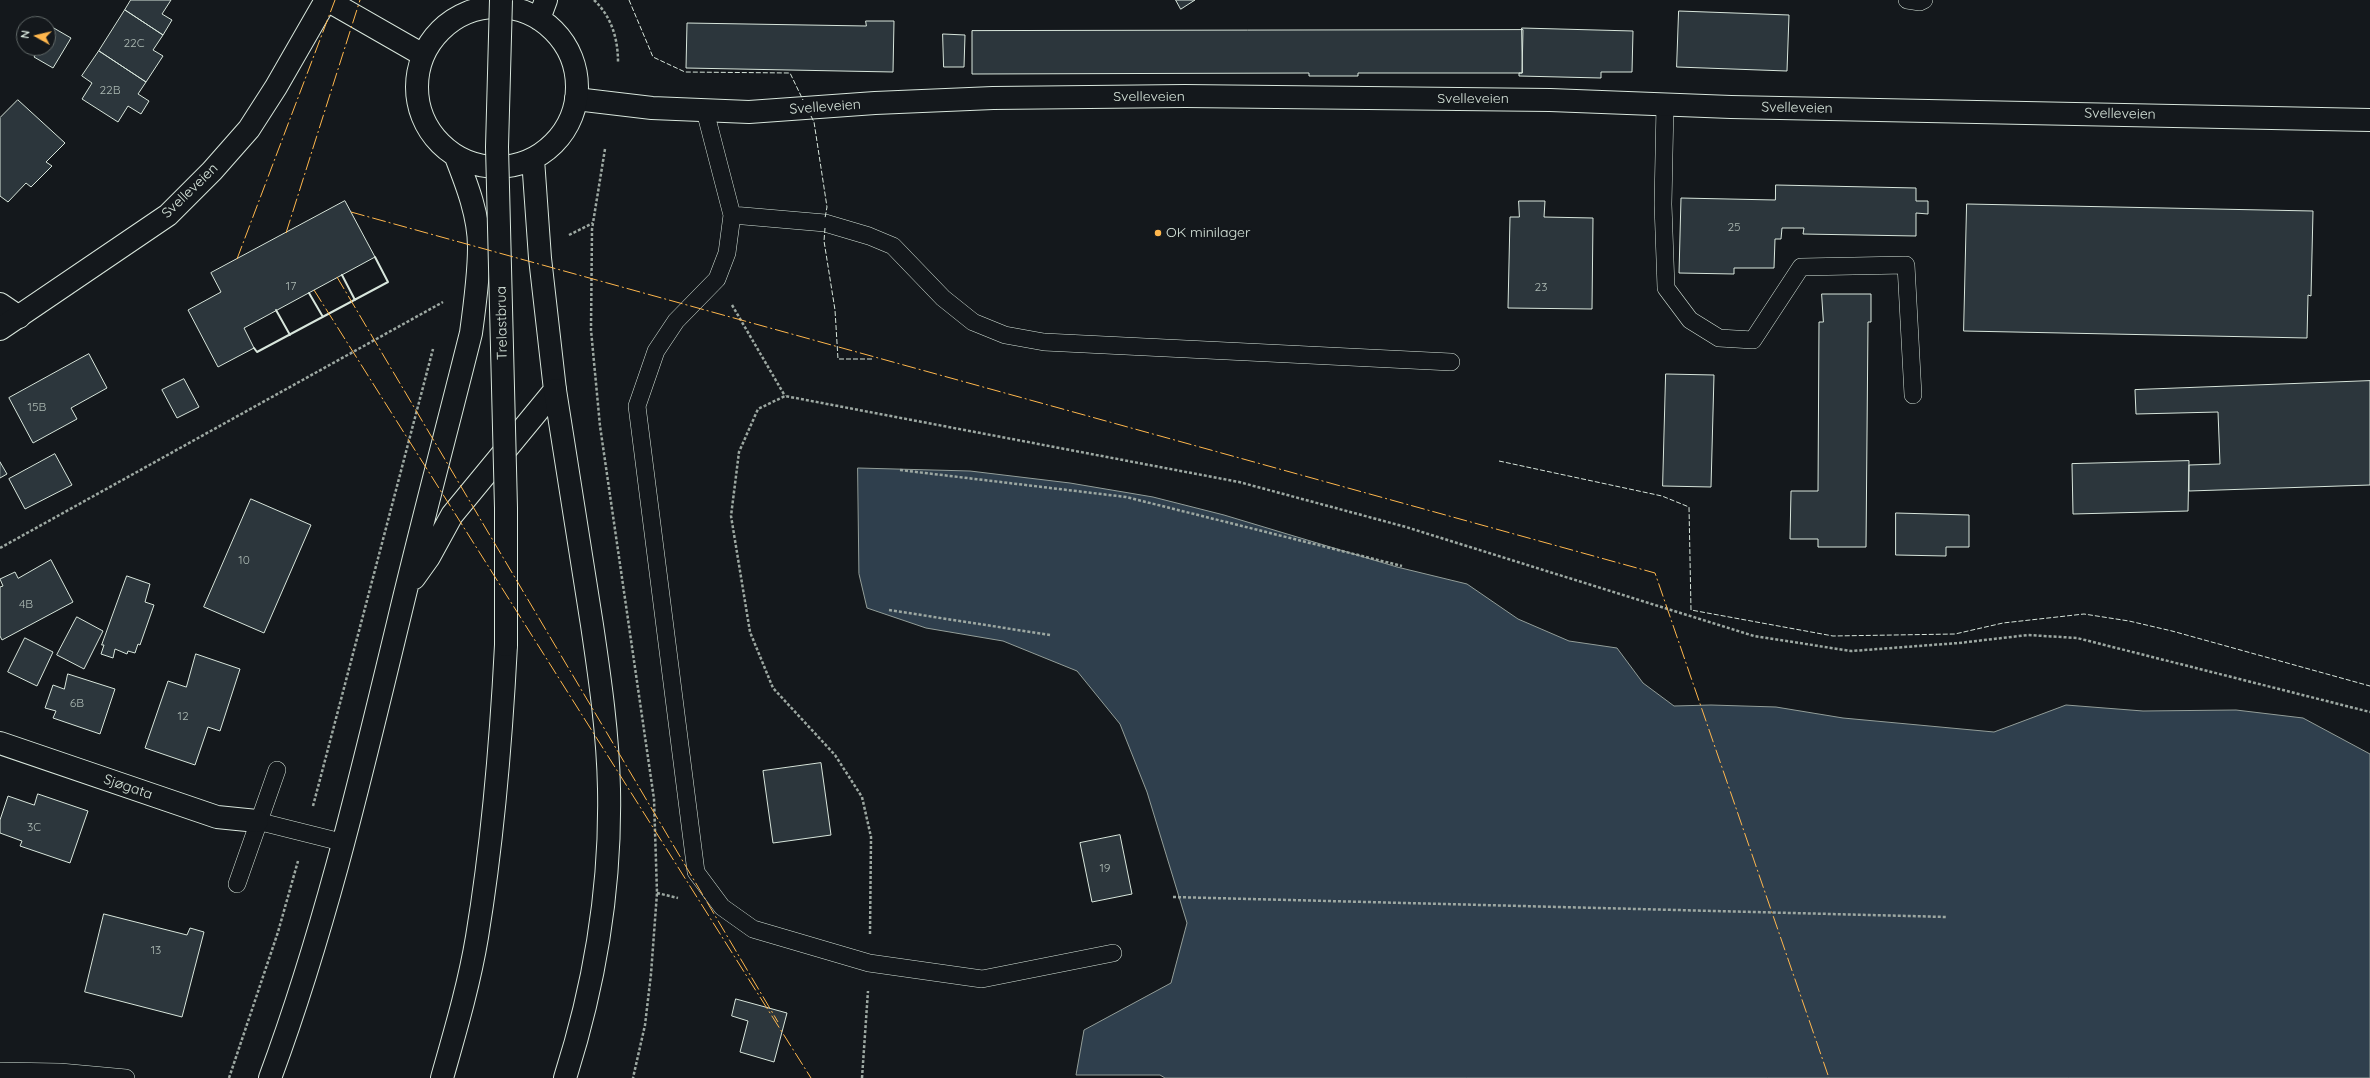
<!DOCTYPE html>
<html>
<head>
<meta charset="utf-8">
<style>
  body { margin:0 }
  #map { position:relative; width:2370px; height:1078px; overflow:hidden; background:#14181c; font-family:Quicksand,sans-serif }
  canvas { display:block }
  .north { position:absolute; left:16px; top:16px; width:40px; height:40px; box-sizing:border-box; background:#14181c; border:1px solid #626a69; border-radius:50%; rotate:278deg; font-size:11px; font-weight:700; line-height:16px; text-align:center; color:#d8e6dc }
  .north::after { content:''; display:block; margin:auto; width:14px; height:18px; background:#ffb74d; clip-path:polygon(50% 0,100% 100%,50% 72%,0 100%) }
</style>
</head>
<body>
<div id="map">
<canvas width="2370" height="1078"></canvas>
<div class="north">N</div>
</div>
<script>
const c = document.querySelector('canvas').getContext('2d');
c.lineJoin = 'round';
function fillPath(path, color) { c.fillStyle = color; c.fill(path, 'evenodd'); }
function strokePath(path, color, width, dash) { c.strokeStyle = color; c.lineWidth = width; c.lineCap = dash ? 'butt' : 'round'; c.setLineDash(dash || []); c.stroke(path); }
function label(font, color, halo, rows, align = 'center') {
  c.font = font + ' Quicksand,sans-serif'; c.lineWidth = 3; c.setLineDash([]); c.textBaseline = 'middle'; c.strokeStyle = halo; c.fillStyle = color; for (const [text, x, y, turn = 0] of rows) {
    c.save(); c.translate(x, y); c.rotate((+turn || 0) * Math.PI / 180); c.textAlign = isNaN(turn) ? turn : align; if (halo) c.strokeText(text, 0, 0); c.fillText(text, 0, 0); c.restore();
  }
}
const water = new Path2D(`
  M858,468l112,3 100,12 83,14 71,18 173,52 70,17 51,35 51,22 48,7 26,35 31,23 37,-1 65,2 67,11 151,14 72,-27 77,6 93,-1 67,8 67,36v324h-1205l-5,-3h-84l8,-45 87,-47 16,-60 -40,-131 -27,-68 -43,-53 -74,-30 -77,-13 -59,-20 -8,-34z`);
fillPath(water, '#2f3f4d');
strokePath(water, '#939e99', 1);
const building = new Path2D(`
  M131,0h40l-9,14 10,6 -9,15 -38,-25z
  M1176,0h19l-14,9z
  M125,10l38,25 -10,15 10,6 -17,26 -47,-31z
  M1679,11l110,4 -2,56 -110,-4z
  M866,21h28l-1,51 -207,-4 1,-45 179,3z
  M52,27l19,11 -18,30 -19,-11 5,-9h9v-15z
  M1522,28l111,3 -1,41h-31v6l-82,-2v-3h3z
  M1523,30l-1,43h-164v3h-49v-3l-337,1v-43z
  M943,34l22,1 -1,32h-20z
  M99,51l47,31 -8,12 11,7 -8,13 -13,-8 -10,16 -36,-23 10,-16 -10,-7z
  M18,100l47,43 -19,19 6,4 -21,21 -5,-4 -18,19 -8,-6v-78z
  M1776,185l140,3v13h12v13l-12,-1v23l-113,-2 1,-6h-22l-1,11h-6l-1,29h-40v6l-55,-1 2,-75 94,2z
  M345,201l30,56 -131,71 10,20 -36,19 -30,-57 33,-18 -10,-19z
  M1519,201h26l-1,16 49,1 -1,91 -84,-1 2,-91h9z
  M1967,204l346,7 -2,85 -3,-1 -1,43 -343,-7z
  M1822,294h49v28h-3l-2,225h-48v-8h-28l1,-48h27l1,-169h4z
  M89,354l18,34 -36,20 6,11 -44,24 -24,-45z
  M1666,374l48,1 -3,112 -48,-1z
  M184,379l15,28 -22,11 -15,-28z
  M2370,381v104l-181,6v-26l31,-1 -2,-52 -82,2 -1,-24z
  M55,454l17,31 -47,24 -16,-30z
  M2189,461l-1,50 -115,3 -1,-50z
  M0,462l7,12 -7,4z
  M251,499l60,26 -47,108 -60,-26z
  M1896,513l73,2v32h-23v9l-50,-1z
  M51,560l22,42 -71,38 -2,-4v-49l3,-1 -3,-7 15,-7 3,6z
  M127,576l23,8 -5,18 9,3 -14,40 -2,-1 -3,9 -7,-2 -1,3 -12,-5 -2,9 -12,-4 3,-9h-2z
  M77,617l26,14 -19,38 -27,-14z
  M25,638l28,14 -16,34 -29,-14z
  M196,654l44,15 -20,62 -12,-4 -13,38 -50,-17 23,-67 18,6z
  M68,674l47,15 -15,45 -47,-16 3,-7 -11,-3 8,-23 11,4z
  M821,763l10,72 -58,8 -10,-72z
  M38,794l50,17 -18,52 -50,-17 2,-5 -22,-8v-13l8,-24 26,9z
  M1120,835l12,59 -40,8 -12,-59z
  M104,914l83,21 3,-7 14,4 -22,85 -97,-25z
  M736,999l51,14 -13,49 -34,-10 8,-31 -16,-5z`);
fillPath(building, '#2c363c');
strokePath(building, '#d8e6dc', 1);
const lane = new Path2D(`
  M1907,0l13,2 4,-2
  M1665,105l-2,99 3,84 24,32 29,18 34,2 48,-73 105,-2 7,130
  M705,111l27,104 -5,38 -10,26 -41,42 -20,30 -19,55 59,466 26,35 31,22 116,34 113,16 131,-26
  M732,215l93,8 44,13 24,10 50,52 30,24 32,13 39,7 407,20
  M257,821l88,22
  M237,884l40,-114
  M0,1071l60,1 66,6`);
const street = new Path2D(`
  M576,99l76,9 97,4 126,-9 118,-5 192,-2 365,4 181,7 639,13
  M0,304l19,13
  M0,743l217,74 40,4`);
const secondary = new Path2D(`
  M327,0l96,55
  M417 87a80 80 0 1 1 160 0a80 80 0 1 1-160 0Z
  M539,19l7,-19
  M0,329l168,-114 44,-44 37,-42 27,-42 50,-87
  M414,578l15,-21 23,-42 103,-125 -15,-132 -7,-99
  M270,1078c55,-148 91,-302 128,-455 23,-97 49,-194 73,-290 4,-29 8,-58 8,-86 0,-31 -12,-62 -23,-90`);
const highway = new Path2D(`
  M555,390c12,79 25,157 37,235 8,54 16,109 17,164 2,98 -14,195 -44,289
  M442,1078c13,-46 27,-93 35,-141 16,-97 24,-194 29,-292`);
strokePath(lane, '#d8e6dc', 18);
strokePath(street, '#d8e6dc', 24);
strokePath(secondary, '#d8e6dc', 24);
strokePath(highway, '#d8e6dc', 24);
strokePath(new Path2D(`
  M594,0c17,16 24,38 24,62
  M605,149l-13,80 -1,101 9,96 54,373 3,94 -6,81 -6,51 -12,53
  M569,235l24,-12
  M732,305l53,91
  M900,470l226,27 276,69
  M0,548l443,-246
  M889,610l161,25
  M313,806l120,-457
  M657,893l21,5
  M1173,897l774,20
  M870,934l1,-97 -9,-40 -27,-42 -62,-67 -23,-56 -19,-116 8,-64 19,-43 27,-13 454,86 167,45 348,109 97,15 108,-8 69,-8 49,3 293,74
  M229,1078l49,-146 20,-71
  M862,1078l6,-87`), '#9da8a2', 2.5, [3, 2]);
strokePath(lane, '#14181c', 17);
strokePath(street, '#14181c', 22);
strokePath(secondary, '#14181c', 22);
strokePath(highway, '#14181c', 22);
const highwayBridge = new Path2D(`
  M501,0l-4,147 9,361v137`);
strokePath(highwayBridge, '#d8e6dc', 24, []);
strokePath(highwayBridge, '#14181c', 22);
strokePath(new Path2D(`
  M629,0l24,57 32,15 105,1 13,27
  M811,116l3,6 13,85 -2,11
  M825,228l-1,13 11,69 3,49h34
  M1499,461l163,35 27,11 2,103 142,26 122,-2 48,-11 81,-9 45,7 43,10 198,55`), '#d8e6dc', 1, [5, 2]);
strokePath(new Path2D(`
  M342,275l13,25
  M309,293l14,24
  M276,310l14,25
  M254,348l3,4 131,-70 -13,-25`), '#d8e6dc', 2);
strokePath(new Path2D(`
  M351,212l1304,361 174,505
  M286,233l74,-233
  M237,259l98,-259
  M337,277l441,745
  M314,290l497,788`), '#ffb74d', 1, [14, 3, 2, 3]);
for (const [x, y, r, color] of [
  [1158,233,4,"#ffb74d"]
]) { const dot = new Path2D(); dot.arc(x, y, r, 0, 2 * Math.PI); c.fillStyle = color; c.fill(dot); strokePath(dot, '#14181c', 1.5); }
label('12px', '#adbab4', null, [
  ["22C",134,43],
  ["22B",110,90],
  ["25",1734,227],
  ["17",291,286],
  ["23",1541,287],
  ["15B",37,407],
  ["10",244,560],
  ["4B",26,604],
  ["6B",77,703],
  ["12",183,716],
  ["3C",34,827],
  ["19",1105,868],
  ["13",156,950]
]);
label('14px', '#d8e6dc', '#14181c', [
  ["Svelleveien",1149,97],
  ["Svelleveien",1473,99],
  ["Svelleveien",825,107,-4],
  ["Svelleveien",1797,108,1],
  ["Svelleveien",2120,114,1],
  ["Svelleveien",190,191,-44],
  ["Trelastbrua",502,323,-91],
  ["Sjøgata",128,787,19]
]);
label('14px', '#d8e6dc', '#14181c', [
  ["OK minilager",1166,233]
], 'left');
</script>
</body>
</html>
